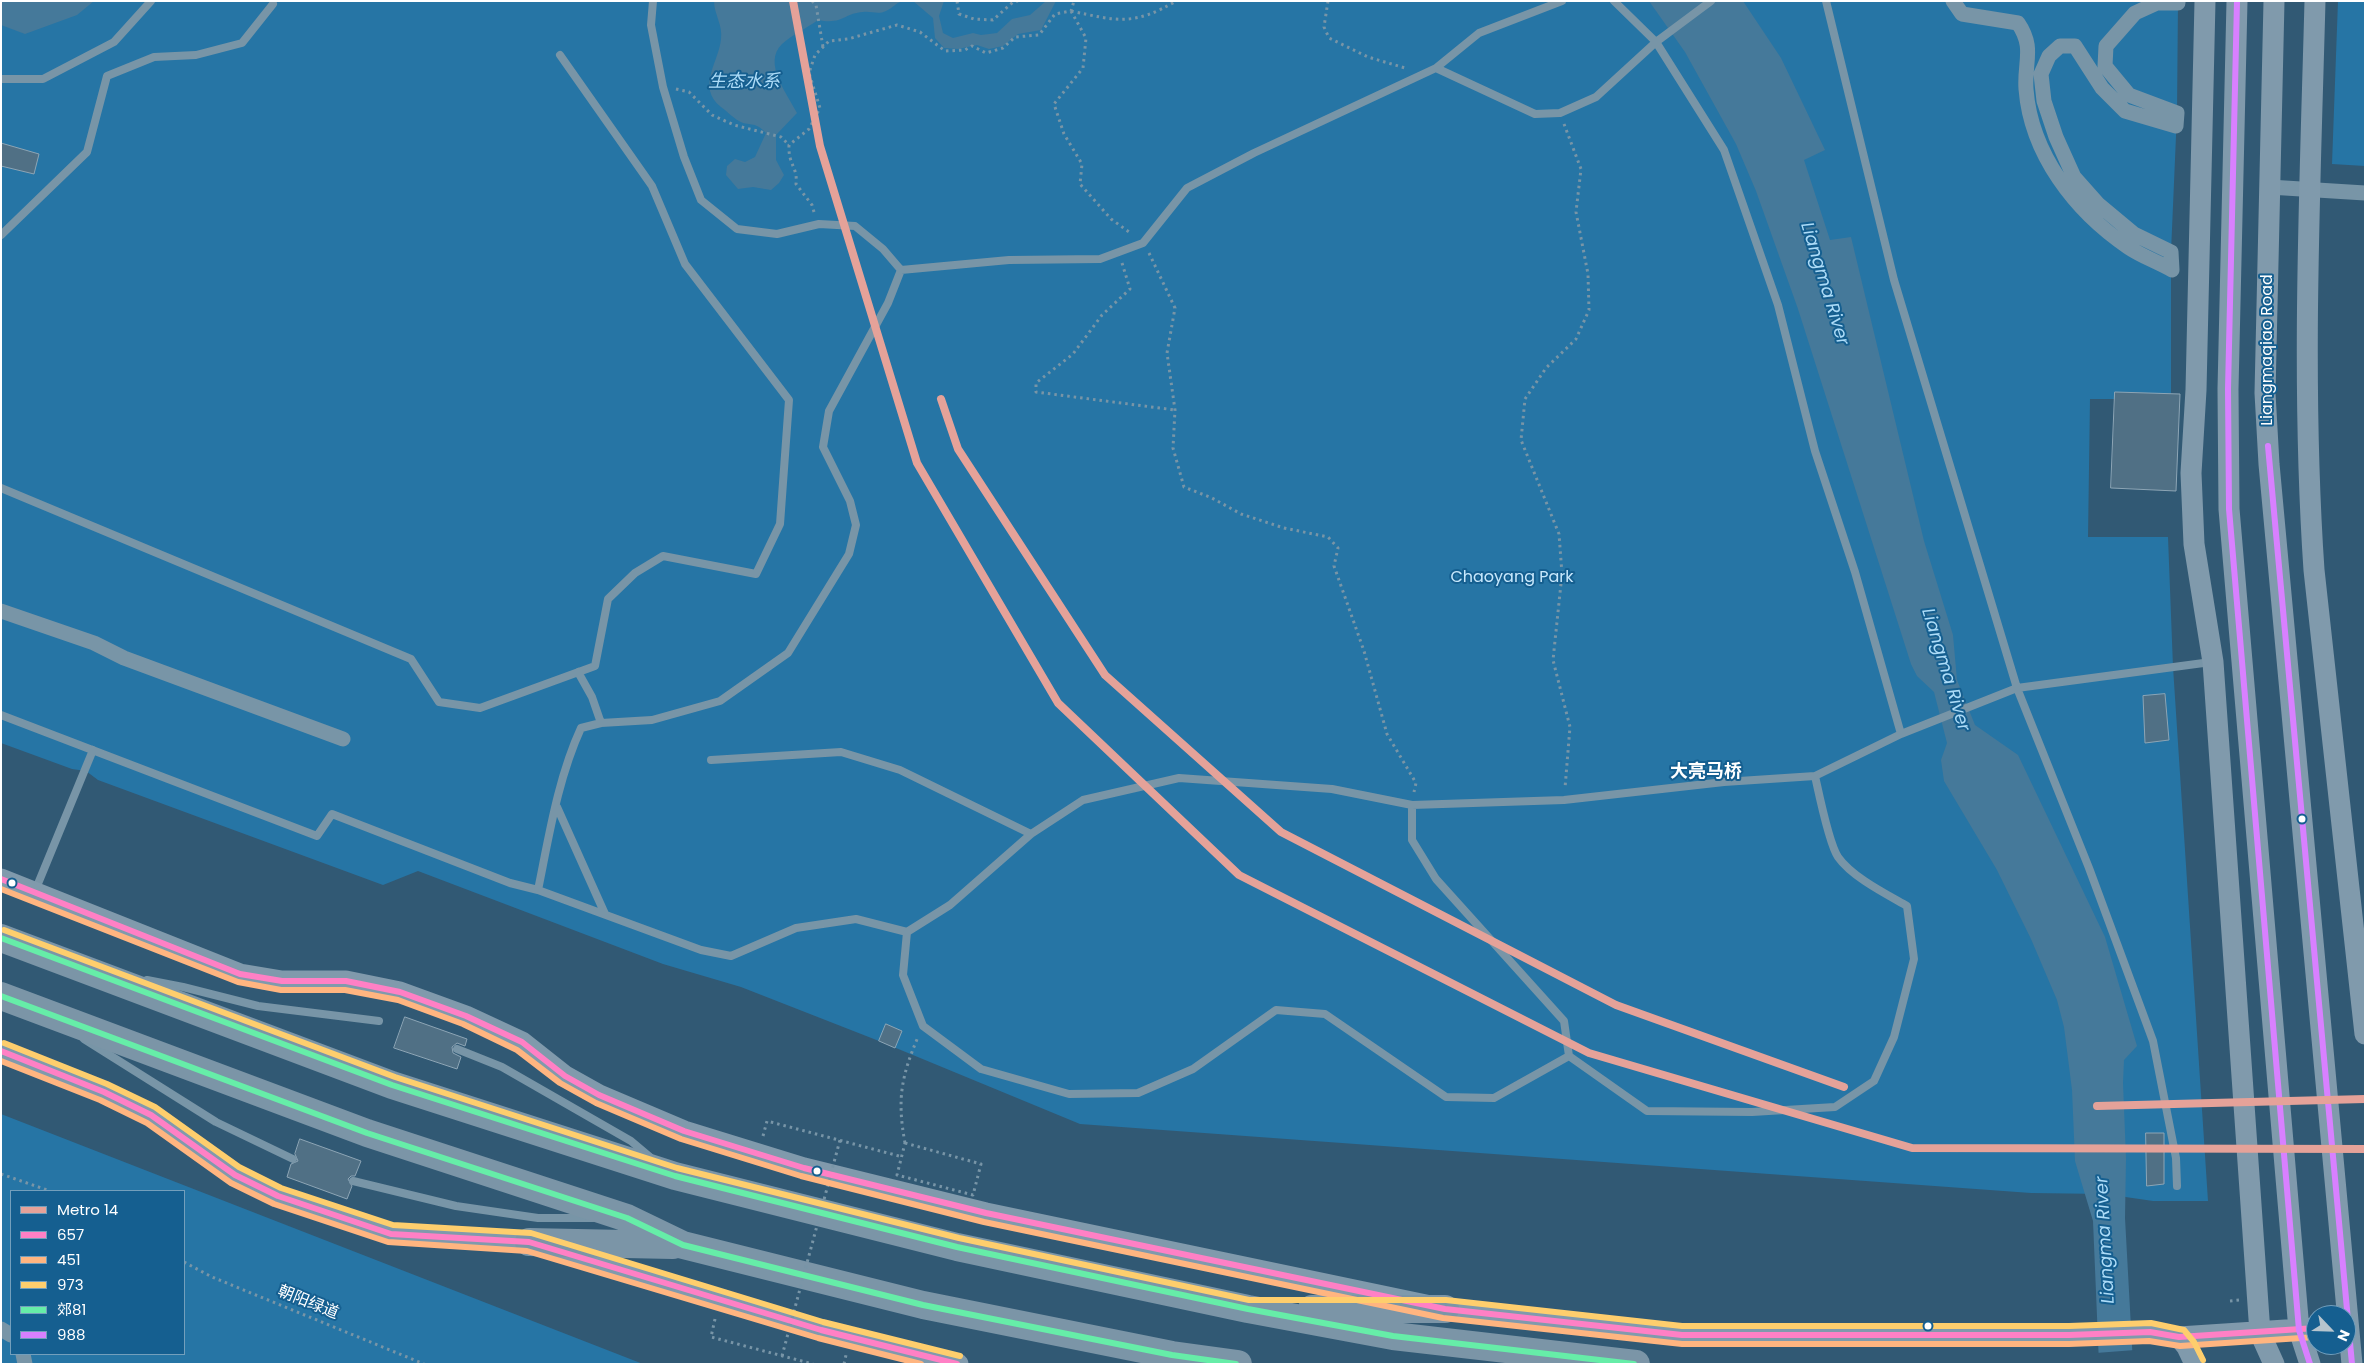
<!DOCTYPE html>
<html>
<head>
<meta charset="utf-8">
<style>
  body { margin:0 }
  #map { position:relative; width:2366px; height:1365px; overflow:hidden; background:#315974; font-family:Poppins,"Noto Sans SC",sans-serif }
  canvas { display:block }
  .frame { position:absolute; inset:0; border:2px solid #fff; pointer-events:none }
  .legend { position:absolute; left:10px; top:1190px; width:175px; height:165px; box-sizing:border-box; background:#155f90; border:1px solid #739fbc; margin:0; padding:6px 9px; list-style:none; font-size:15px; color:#fff }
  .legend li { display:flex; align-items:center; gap:10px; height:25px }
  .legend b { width:25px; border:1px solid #739fbc }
  .north { position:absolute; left:2306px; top:1305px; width:50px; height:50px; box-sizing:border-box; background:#155f90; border:1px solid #739fbc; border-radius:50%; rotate:114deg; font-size:14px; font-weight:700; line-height:20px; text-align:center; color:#fff }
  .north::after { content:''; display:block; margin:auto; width:18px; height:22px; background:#b7c5ce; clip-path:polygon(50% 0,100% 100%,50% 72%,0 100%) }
</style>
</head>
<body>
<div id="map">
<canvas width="2366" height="1365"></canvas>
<div class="frame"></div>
<ul class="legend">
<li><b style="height:6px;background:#e5a299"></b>Metro 14</li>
<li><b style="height:6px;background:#ff80c5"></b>657</li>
<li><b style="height:6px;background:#ffb580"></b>451</li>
<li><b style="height:6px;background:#fece6d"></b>973</li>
<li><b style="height:6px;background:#66eda8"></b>郊81</li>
<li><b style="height:6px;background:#d880ff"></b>988</li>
</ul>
<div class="north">N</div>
</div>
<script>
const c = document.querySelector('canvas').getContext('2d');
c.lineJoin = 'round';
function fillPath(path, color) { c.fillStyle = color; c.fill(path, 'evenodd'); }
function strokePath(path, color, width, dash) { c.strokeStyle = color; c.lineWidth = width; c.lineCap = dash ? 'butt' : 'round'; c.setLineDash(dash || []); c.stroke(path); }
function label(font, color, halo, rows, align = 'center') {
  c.font = font + ' Poppins,"Noto Sans SC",sans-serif'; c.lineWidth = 4; c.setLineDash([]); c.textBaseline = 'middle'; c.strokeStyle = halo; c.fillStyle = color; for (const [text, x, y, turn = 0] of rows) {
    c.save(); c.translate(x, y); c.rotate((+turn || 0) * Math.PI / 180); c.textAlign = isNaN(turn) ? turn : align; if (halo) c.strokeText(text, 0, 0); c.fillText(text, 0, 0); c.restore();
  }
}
fillPath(new Path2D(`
  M1,1h2177l-1,112 -6,139v147h-81l-2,138h80l5,130 35,534h-55l-48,-7 -74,-1 -951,-69 -201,-83 -138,-54 -78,-23 -245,-93 -35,14 -285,-105 -12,-9 -14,-2 -71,-26z
  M2338,1h27v165l-33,-2z
  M1,1114l642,250h-642zM11,1191h173v163h-173z`), '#2675a5');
fillPath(new Path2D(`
  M1,1h93l-17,14 -52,19 -24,-9z
  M714,1h189c-8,2 -10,7 -17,10 -8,4 -14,0 -23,1 -19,1 -20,13 -45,8 -11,8 -26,15 -36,24 -20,19 6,51 15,69l-21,22v25l8,15 -5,8 -8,7 -18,-3 -15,2 -12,-14 1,-9 8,-7 10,3 10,-5 11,-24c-12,-13 -17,-6 -27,-12 -6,-3 -12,-10 -18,-14 -25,-20 -2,-45 0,-68 2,-14 -7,-25 -7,-38z
  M913,1h31l-5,15 4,17 10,5 20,-5 8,2 16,-2 15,-14 18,-4 16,-14h10l-15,29 -23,4 -15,12 -14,3 -12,-4 -19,4 -14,-1 -9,-10 -2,-20z
  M1649,1h94l38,57 44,92 -21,10 26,80 21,-3 73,304 29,94 4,45 18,45 43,30 87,182 32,109 -13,14 -1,23 3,75 -1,60 8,146h-34l-6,-143 -18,-60 -3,-71 -8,-63 -7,-27 -26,-61 -34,-69 -53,-89 -3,-21 6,-17 -13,-51 -17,-16 -6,-12 -113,-355 -42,-118 -20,-47 -51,-92z`), '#45799a');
fillPath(new Path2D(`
  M2135,1350v14h-39v-11z`), '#315974');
const building = new Path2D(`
  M1,143l38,11 -5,20 -33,-8z
  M2115,392l65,2 -4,97 -65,-3z
  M2165,694l4,46 -24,3 -2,-47z
  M405,1017l62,22 -2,7 -8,-3 -5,4 1,6 8,4 -4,12 -63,-21z
  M886,1024l16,7 -7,17 -16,-7z
  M2146,1133h18v51l-17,2z
  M300,1139l61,22 -6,15h-4l-3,3 4,7 -5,13 -60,-22 4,-13 7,-3 -3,-7z`);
fillPath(building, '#507085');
strokePath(building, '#8da5b5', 1);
strokePath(new Path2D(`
  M812,1l4,4 7,42
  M957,1l2,13 15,5 19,1 20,-18 5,-1
  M1328,1l-4,26 5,11 39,19 37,11
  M1071,11l15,27 -3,30 -29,36 10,30 18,30 -2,20 31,35 21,15
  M1071,11c46,10 63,15 105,-10
  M676,89l13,3 23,23 22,10 47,12 8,8
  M1564,124l17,45 -5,43 12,62 1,36 -13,29 -30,29 -21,31 -4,41 38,94 3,40 -9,86 17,67 -5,61
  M814,212l-2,-7 -16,-21c2,-17 -8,-19 -7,-39l20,-16 11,-21 -11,-35 6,-18 14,-14 19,-2 49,-14 23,7 25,19 20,-1 7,-4 14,7 17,-5 12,-11 24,-2 16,-21 16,-3 3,-10
  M1149,253l26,55 -8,45 8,57 -2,38 11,39 28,11 29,16 43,14 44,9 10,11 -4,18 30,85 23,83 29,49 -2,9
  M1122,263l8,26 -28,26 -29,39 -37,29v9l139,18
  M763,1136l4,-15 132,35
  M905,1143l76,21 -8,31 -76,-20z
  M905,1143c-8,-43 -4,-66 13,-106
  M1,1174l49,17
  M184,1262l28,15 212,87
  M2230,1301l10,-1
  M715,1319l-4,18 102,27
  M844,1364l2,-9`), '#7895a7', 3, [2.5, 4]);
strokePath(new Path2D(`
  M653,1l-2,24 12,62 21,70 17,43 36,29 40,5 42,-10 36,2 28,23 18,21
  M1614,1l42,41 68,108 54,155 37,146 40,121 46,162
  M1826,1l68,279 123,408 72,180 64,173 23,117 1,28
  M1436,68l43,-35 83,-32
  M1,79h42l71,-37 37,-41
  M1,235l86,-83 20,-76 47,-19 42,-2 46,-12 31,-39
  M1,488l410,171 28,43 41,6 115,-42 13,-67 27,-26 28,-17 93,18 24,-50 9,-124 -104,-136 -33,-78 -92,-131
  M578,672l14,25 9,26
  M1,715l316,121 15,-22 178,69 28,7 163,60 30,6 65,-28 60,-9 51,13 43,-27 81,-71 52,-34 96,-22 153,11 80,16 152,-5 160,-18 91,-6 86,-42 116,-46 194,-26
  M711,760l130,-8 59,18 131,64
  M1412,805v35l24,39 128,142 5,35
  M557,807l48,107
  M538,890c11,-54 20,-112 43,-162l20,-5 51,-3 68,-19 68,-48 61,-99 7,-29 -6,-24 -27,-54 6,-36 59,-108 13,-33 108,-10 91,-1 43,-16 44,-55 67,-35 182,-85 99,46 25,-1 36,-16 60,-55 55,-41
  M35,891l58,-141
  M907,932l-4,43 20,51 58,43 88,25 69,-1 55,-24 83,-59 49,4 121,83 48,1 75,-42 78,55 105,1 83,-5 39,-26 20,-44 20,-78 -7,-53c-21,-12 -55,-29 -69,-49 -9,-13 -19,-63 -23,-81
  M147,980l36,7 75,19 121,15
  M84,1039l132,83 77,37
  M457,1049l45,18 129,74 19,16
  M353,1181l103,25 82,12h55`), '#7895a7', 8);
strokePath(new Path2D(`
  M1953,1l9,13 56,9c17,25 6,39 8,66 5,65 49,122 102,158 13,9 30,15 44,23l-1,-18 -37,-18 -36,-30 -24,-27 -18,-40 -12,-36 -3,-27 8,-18 11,-10h15l27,42 23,23 51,15 1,-13 -48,-18 -24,-29 1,-20 29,-33 22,-10h21v-2
  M2269,187l96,6
  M1,611l93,32 30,15 219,81
  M1,1329l10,6
  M23,1354l2,10`), '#7895a7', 15);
strokePath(new Path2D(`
  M2205,1l-9,389 -5,83 3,71 19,118 47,671 14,31
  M2237,1l-9,388 1,120 70,821 11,34
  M2274,1l-9,392 4,71 83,900
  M2315,1c-5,189 -14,380 -1,569l51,464
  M1,879l239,95 42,7h64l54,11 66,24 56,26 43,34 34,19 85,36 120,37 182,45 459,96 237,26h387l81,-3 29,5 137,-9
  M1,1051l103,41 47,23 84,60 43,21 113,38 138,8 292,88 137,34
  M2179,1337l8,10 8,17`), '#809aac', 21);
strokePath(new Path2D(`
  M1,938l391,147 283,91 282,71 291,62 145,27 243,28
  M1,996l366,137 260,85 56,27 240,60 249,50 66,9
  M529,1242l144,3
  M1312,1309h133`), '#7b95a7', 28);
strokePath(new Path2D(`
  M782,1356l58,-216`), '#7895a7', 3, [2.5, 4]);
strokePath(new Path2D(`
  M1,879l239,95 42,7h64l54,11 66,24 56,26 43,34 34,19 85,36 120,37 182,45 459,96 237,26h387l81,-3 29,5 137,-9
  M1,1051l103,41 47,23 84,60 43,21 113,38 138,8 292,88 136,34`), '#ff80c5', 6);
strokePath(new Path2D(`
  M1,889l237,93 43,8h64l53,10 65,24 54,26 43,33 36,20 85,36 120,37 183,46 459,96 239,26h387l80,-3 31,5 136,-9
  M1,1061l99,39 47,23 84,60 43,21 114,38 139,9 291,87 103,26`), '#ffb580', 6);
strokePath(new Path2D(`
  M4,930l391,147 282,91 282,70 290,62h197l236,26h387l82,-3 33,7 10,12 9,18
  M4,1043l103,41 48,23 84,60 42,21 112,37 138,8 292,89 137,34`), '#fece6d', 6);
strokePath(new Path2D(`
  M1,938l391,147 283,91 282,71 291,62 145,27 241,28
  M1,996l366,137 260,85 56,27 240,60 249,50 64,9`), '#66eda8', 6);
strokePath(new Path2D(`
  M2237,1l-9,388 1,120 70,821 11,34
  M2268,446l84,918`), '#d880ff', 6);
strokePath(new Path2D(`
  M793,1l27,145 97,317 141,240 181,172 350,178 323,95 453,1
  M941,399l17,50 147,226 176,157 335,173 228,82
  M2097,1106l268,-7`), '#e5a299', 8);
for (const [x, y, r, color] of [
  [2302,819,4.5,"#fff"],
  [12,883,4.5,"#fff"],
  [817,1171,4.5,"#fff"],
  [1928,1326,4.5,"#fff"]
]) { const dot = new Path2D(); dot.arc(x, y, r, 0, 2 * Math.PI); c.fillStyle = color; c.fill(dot); strokePath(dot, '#155f90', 2); }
label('16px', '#fff', '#155f90', [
  ["Liangmaqiao Road",2268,350,-90],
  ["朝阳绿道",308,1303,22]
]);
label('16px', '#c8e8fc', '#155f90', [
  ["Chaoyang Park",1512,578]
]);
label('italic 18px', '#addcf8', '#155f90', [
  ["生态水系",744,82],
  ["Liangma River",1824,284,73],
  ["Liangma River",1945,670,73],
  ["Liangma River",2106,1240,-93]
]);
label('bold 18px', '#fff', '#155f90', [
  ["大亮马桥",1706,772]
]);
</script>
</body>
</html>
